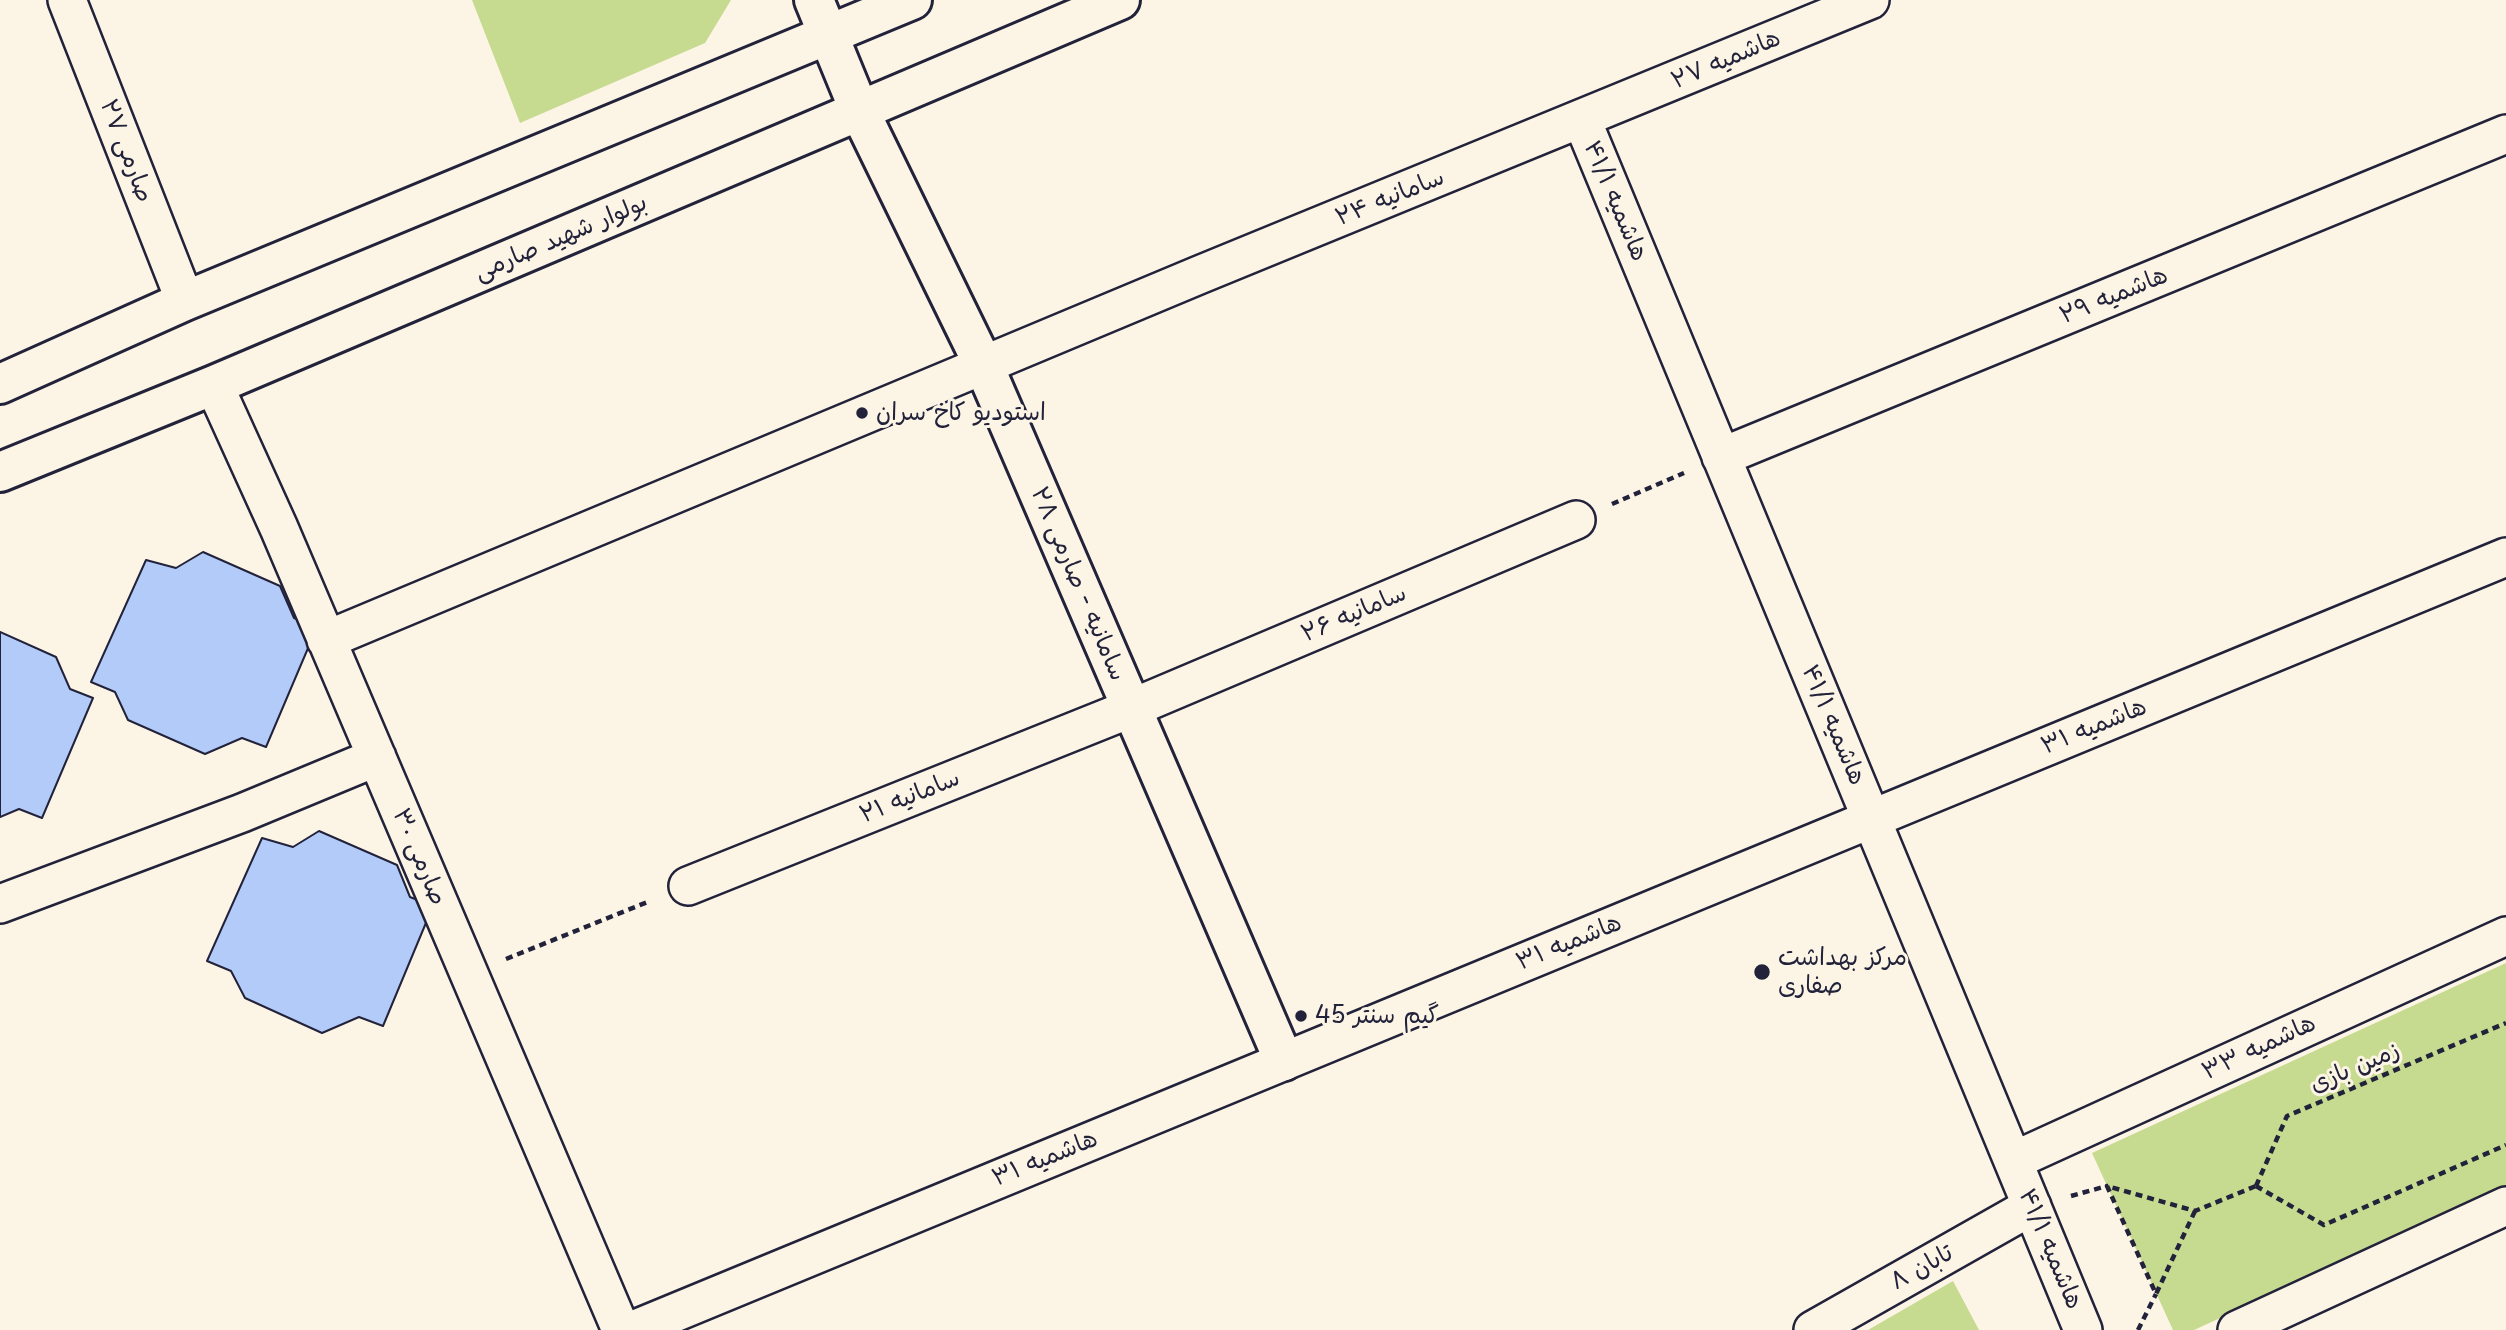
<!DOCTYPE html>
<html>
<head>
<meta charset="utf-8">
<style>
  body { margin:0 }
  canvas { display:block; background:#fcf5e5 }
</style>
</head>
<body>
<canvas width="2506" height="1330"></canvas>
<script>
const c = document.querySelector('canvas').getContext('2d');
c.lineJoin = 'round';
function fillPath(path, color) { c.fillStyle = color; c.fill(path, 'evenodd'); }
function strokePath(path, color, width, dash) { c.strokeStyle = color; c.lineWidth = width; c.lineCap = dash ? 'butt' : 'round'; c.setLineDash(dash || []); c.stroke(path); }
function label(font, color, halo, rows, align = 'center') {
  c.font = font + ' "Playpen Sans","Playpen Sans Arabic",sans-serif'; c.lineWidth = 6; c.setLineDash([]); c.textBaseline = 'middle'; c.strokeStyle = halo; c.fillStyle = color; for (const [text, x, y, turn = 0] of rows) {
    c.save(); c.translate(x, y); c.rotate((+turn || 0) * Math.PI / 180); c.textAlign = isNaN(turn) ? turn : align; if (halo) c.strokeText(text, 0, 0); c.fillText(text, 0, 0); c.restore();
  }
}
fillPath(new Path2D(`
  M472,0h259l-26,43 -185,80z
  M2506,963v224l-312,143h-21l-81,-177z
  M1953,1281l26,49h-111z`), '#c6da90');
const building = new Path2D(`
  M203,552l77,34 14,32 23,9 -51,120 -24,-9 -37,16 -77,-34 -13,-28 -24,-10 55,-122 30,8z
  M0,632l56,25 14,32 23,9 -51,120 -23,-9 -19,8z
  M319,831l78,34 13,32 23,9 -50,120 -24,-9 -37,16 -77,-35 -14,-27 -24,-10 55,-123 31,9z`);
fillPath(building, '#b3cbf9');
strokePath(building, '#22223b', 2);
const street = new Path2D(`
  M67,0l118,301
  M1582,120l501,1210
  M214,385l65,143 342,802
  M1721,457l785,-323
  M326,640l873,-365 671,-275
  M688,886l444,-178 444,-188
  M0,904l242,-91 135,-56
  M2013,1161l493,-225
  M633,1330l1873,-773
  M1813,1330l219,-124
  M2237,1330l269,-124`);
const secondary = new Path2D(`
  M814,0l46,112 124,254 300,695
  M0,384l185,-83 727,-301
  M0,472l214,-87 906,-385`);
strokePath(street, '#22223b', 42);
strokePath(secondary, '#22223b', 44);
strokePath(new Path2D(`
  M1612,504l72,-31
  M506,959l144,-58
  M2256,1186l31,-70 219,-93
  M2256,1186l68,39 182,-80
  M2071,1196l36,-10
  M2195,1211l-39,83 -49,-108 88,25 61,-25
  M2138,1330l18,-36`), '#22223b', 4.5, [7, 5]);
strokePath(street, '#fcf5e5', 37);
strokePath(secondary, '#fcf5e5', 38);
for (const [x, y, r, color] of [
  [862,413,7,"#22223b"],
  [1762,972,9,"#22223b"],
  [1301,1016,7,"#22223b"]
]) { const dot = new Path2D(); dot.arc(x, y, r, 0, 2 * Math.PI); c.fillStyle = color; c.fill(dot); strokePath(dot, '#fcf5e5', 2.5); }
label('24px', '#22223b', '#fcf5e5', [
  ["هاشمیه ۲۷",1726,60,-23],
  ["صارمی ۲۷",126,151,69],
  ["سامانیه ۲۴",1390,198,-22],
  ["هاشمیه ۴۱/۱",1615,201,67],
  ["بولوار شهید صارمی",561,238,-23],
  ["هاشمیه ۲۹",2114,296,-22],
  ["سامانیه - صارمی ۲۸",1078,584,67],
  ["سامانیه ۲۶",1354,614,-23],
  ["هاشمیه ۴۱/۱",1833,725,67],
  ["هاشمیه ۳۱",2094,727,-22],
  ["سامانیه ۲۱",910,797,-22],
  ["صارمی ۳۰",419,857,67],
  ["هاشمیه ۳۱",1569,943,-22],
  ["هاشمیه ۳۳",2259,1048,-25],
  ["زمین بازی",2355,1068,-23],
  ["هاشمیه ۳۱",1045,1159,-22],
  ["هاشمیه ۴۱/۱",2050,1249,67],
  ["تابان ۸",1922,1268,-29]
]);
label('24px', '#22223b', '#fcf5e5', [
  ["استودیو کاخ سران",876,413],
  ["مرکز بهداشت",1778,958],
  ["صفاری",1778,986],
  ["گیم سنتر 45",1315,1016]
], 'left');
</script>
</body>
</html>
